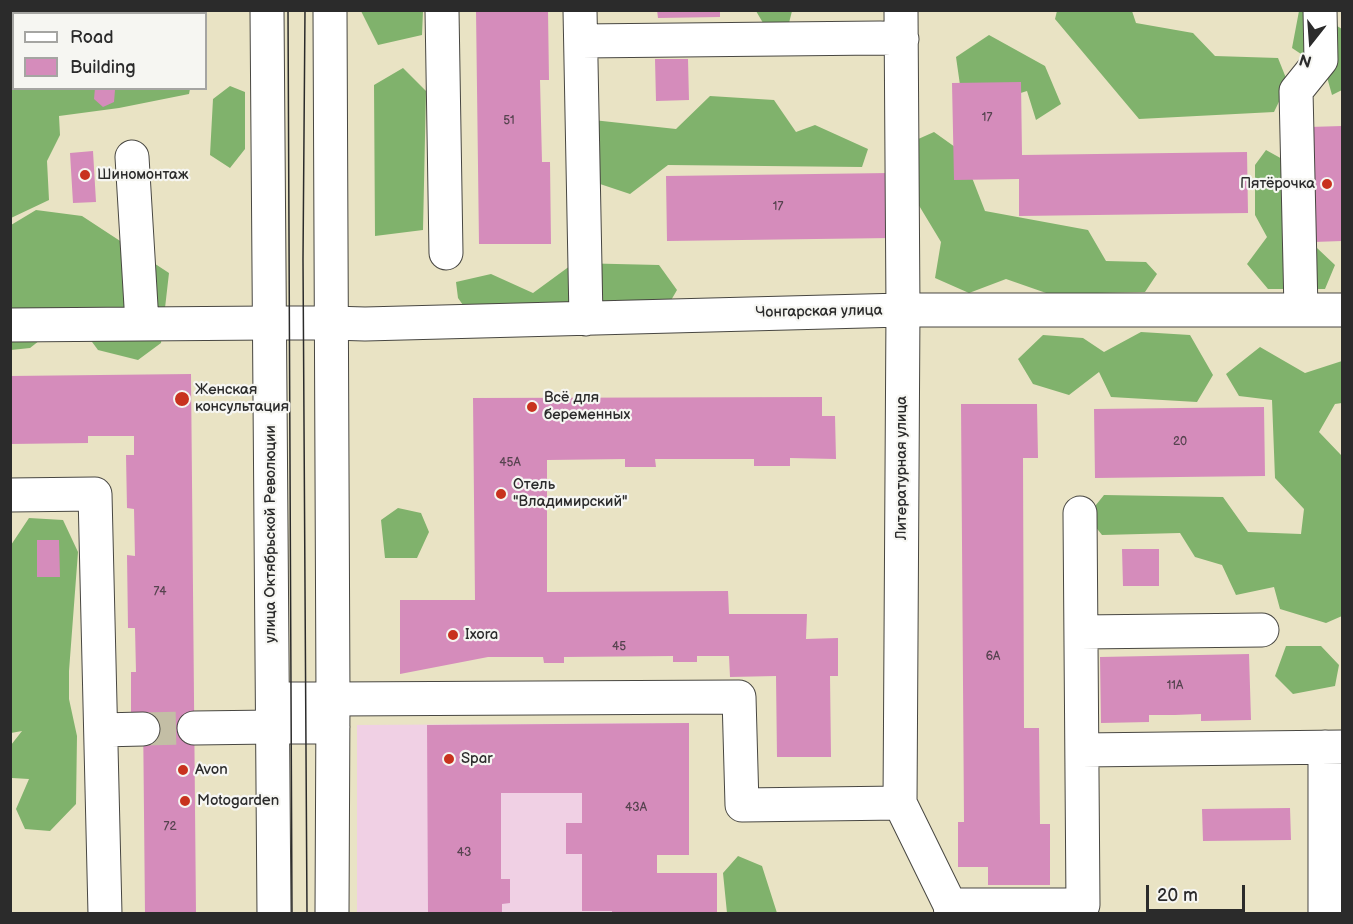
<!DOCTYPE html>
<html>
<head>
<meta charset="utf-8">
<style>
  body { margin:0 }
  #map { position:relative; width:1353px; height:924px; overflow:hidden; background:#e9e3c4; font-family:"Balsamiq Sans",sans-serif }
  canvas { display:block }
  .frame { position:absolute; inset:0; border:12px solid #2b2b2b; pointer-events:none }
  .legend { position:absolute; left:12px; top:12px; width:195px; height:78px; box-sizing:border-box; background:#f6f6f2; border:2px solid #a5a5a2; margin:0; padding:8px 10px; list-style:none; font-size:18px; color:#2b2b2b }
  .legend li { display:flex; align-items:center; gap:12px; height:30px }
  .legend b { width:30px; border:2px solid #a5a5a2 }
  .north { position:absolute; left:1281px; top:12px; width:60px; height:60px; -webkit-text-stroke:4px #f6f6f2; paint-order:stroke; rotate:197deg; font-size:16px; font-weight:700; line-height:24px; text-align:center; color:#2b2b2b }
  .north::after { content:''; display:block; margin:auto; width:21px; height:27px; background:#2b2b2b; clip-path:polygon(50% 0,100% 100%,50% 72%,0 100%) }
  .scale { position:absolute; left:1146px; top:885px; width:99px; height:27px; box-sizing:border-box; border:3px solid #2b2b2b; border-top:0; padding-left:8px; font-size:18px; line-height:21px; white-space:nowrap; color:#2b2b2b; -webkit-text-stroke:4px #f6f6f2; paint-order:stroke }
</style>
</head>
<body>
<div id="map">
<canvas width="1353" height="924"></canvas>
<div class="frame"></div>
<ul class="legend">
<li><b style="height:8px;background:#fff"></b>Road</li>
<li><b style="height:16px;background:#d58cbb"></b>Building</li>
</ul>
<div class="north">N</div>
<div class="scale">20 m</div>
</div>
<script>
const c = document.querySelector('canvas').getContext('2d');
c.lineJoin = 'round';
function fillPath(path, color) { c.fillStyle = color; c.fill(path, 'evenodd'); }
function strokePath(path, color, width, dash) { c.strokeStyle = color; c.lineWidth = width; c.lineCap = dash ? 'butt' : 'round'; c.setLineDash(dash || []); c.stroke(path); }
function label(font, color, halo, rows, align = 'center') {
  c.font = font + ' "Balsamiq Sans",sans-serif'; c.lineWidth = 4.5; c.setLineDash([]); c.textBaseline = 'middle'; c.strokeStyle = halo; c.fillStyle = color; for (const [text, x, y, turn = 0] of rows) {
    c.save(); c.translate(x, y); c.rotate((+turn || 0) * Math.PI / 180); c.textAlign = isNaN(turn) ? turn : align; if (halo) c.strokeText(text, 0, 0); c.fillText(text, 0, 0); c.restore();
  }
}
fillPath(new Path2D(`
  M689,723v132h-32v18h60v40h-360v-188z`), '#f0d0e4');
fillPath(new Path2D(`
  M10,11h49l2,2 -47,1v74l176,1 -1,5 -70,14 -60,8 1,19 -13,26 2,39 -38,18z
  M361,11h62l-1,24 -44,10z
  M756,11h36l-5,20 -21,-3z
  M1057,11h75l4,12 57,10 22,23 63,2 10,25 -14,29 -135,7 -84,-100z
  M1299,11h32l1,12 10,6v61l-10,5 -7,-25 -33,-22z
  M989,35l56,31 16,38 -25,16 -9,-29 -35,11 -31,-10 -5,-35z
  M403,68l23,23 -3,139 -48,6 -1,-151z
  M230,86l15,6v57l-15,19 -20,-13 3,-56z
  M710,96l64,4 22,32 19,-7 53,24 -6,18 -194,-2 -38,29 -63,-21 26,-53 83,9z
  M934,132l28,20 23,59 103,19 18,31 40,1 11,12 -12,18 -96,2 -43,-15 -37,14 -34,-15 6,-36 -35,-58 1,-40z
  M1266,150l18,10 1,83 32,5 18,17 -10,24h-57l-21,-25 20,-27 -12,-22v-50z
  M36,210l46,6 87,57 -8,70 -23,17 -40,-10 -26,-35 -42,33 -19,2v-125z
  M574,263l85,2 18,25 -18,31 -186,-2 -15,-21 -2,-16 35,-8 42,19z
  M1141,332l49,3 23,40 -16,27 -86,-5 -12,-25 -30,23 -36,-11 -15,-25 25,-24 40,3 21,14z
  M1260,347l45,26 37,-12v42l-7,1 -16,28 22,23 1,161 -16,7 -46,-14 -6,-22 -38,8 -14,-30 -27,-8 -15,-24 -78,2 -15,-19 17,-21 119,2 25,35 53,2 3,-25 -29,-31 -3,-78 -33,-4 -13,-22z
  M398,508l23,5 8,19 -12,26h-32l-4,-38z
  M29,518l34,2 15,32 -9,119v28l8,37 -1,68 -26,27 -25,-2 -9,-20 13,-30 -17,-1 -1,-2v-31l11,-14 -11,2v-188z
  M1286,646h35l18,19 -4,21 -42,8 -18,-18z
  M738,856l24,10 15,47h-50l-4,-40z`), '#80b26c');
fillPath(new Path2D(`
  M476,10h72l1,70h-9l2,82h8l1,82h-72z
  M657,10h63v7l-62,1z
  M655,59h33l1,41 -33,1z
  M1021,82l1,73 225,-3 1,61 -229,3v-37l-65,1 -2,-97z
  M95,88h18l2,2 -1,12 -11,5 -9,-8z
  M1342,126v115l-29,1 -4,-115z
  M93,151l3,51 -23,1 -3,-50z
  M890,173l1,65 -224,3 -1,-65z
  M191,374l5,540h-51l-2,-202h-12v-40h5l-1,-44h-7l-1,-73 8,1 -1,-47 -7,-1 -1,-53h8v-19h-46v7l-78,1v-68z
  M822,397v19h13l1,43 -46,-1v8h-36v-7h-99l1,8h-31v-8l-78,1v132l181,-1 1,23h78l-1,25 32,-1v38h-8l1,81h-54l-1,-81 -46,1 -1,-21h-32v6h-24v-6l-109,1v6h-20l-1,-6h-55l-88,17v-74h75l-2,-202z
  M961,404h76l1,54h-15l1,270h15l1,96h10v61h-62v-18h-30v-45h6z
  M1264,407l1,69 -170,2 -1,-69z
  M37,540h22l1,37h-23z
  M1122,549h37v37h-36z
  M1249,654l2,66 -50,1v-7l-26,1h-26v7l-48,1 -1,-66z
  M689,723v132h-32v18h60v41h-105v-3h-30v-57h-16v-31h16v-30h-81v86h9v24l-8,1v10h-74l-1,-189z
  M1290,808l1,32 -88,1 -1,-32z`), '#d58cbb');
strokePath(new Path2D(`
  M143,729l51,-1`), '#c3bea5', 33, [33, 16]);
const minor = new Path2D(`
  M442,10l4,243
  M580,10l6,309
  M901,10l2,300 -3,493 50,102 1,9
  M581,41l299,-3 22,1
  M132,157l10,166
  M1301,310l-5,-219 25,-31 -1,-50
  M331,323l34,1 538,-14h439
  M10,325l260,-2
  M10,495l85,-1 10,420
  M1081,632l181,-2
  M333,699l406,-2 3,108 158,-2
  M194,728l79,-1
  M101,730l42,-1
  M1082,750l260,-3
  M950,905h133l-3,-392
  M1325,914v-167`);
const major = new Path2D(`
  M267,10l7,904
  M330,10l3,689 -1,215
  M270,323h61
  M273,699h60
  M273,727h60`);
strokePath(minor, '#484742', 35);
strokePath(major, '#484742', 35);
strokePath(minor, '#fff', 33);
strokePath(major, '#fff', 33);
strokePath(new Path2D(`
  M288,10l4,904
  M305,10l-2,249 4,655`), '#2b2b2b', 1.5);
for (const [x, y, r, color] of [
  [85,175,6,"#c8321e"],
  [1327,184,6,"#c8321e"],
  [182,399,8,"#c8321e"],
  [532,407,6,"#c8321e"],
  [501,494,6,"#c8321e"],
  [453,635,6,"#c8321e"],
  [449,759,6,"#c8321e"],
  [183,770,6,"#c8321e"],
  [185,801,6,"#c8321e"]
]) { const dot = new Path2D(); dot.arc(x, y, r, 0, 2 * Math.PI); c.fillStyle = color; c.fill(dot); strokePath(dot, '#f6f6f2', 2); }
label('12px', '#56434f', null, [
  ["17",987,118],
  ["51",509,121],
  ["17",778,207],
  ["20",1180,442],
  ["45А",510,463],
  ["74",160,592],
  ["45",619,647],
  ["6А",993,657],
  ["11А",1175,686],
  ["43А",636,808],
  ["72",170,827],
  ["43",464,853]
]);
label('15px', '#2b2b2b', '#f6f6f2', [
  ["Шиномонтаж",97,175],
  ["Пятёрочка",1315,184,"right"],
  ["Женская",195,390],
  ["консультация",195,407],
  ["Всё для",544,398],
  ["беременных",544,415],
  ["Отель",513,485],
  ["\"Владимирский\"",513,502],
  ["Ixora",465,635],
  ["Spar",461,759],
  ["Avon",195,770],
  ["Motogarden",197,801]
], 'left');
label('15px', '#2b2b2b', '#f6f6f2', [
  ["Чонгарская улица",819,312,-1],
  ["Литературная улица",902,468,-90],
  ["улица Октябрьской Революции",271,534,-90]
]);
</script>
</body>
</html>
